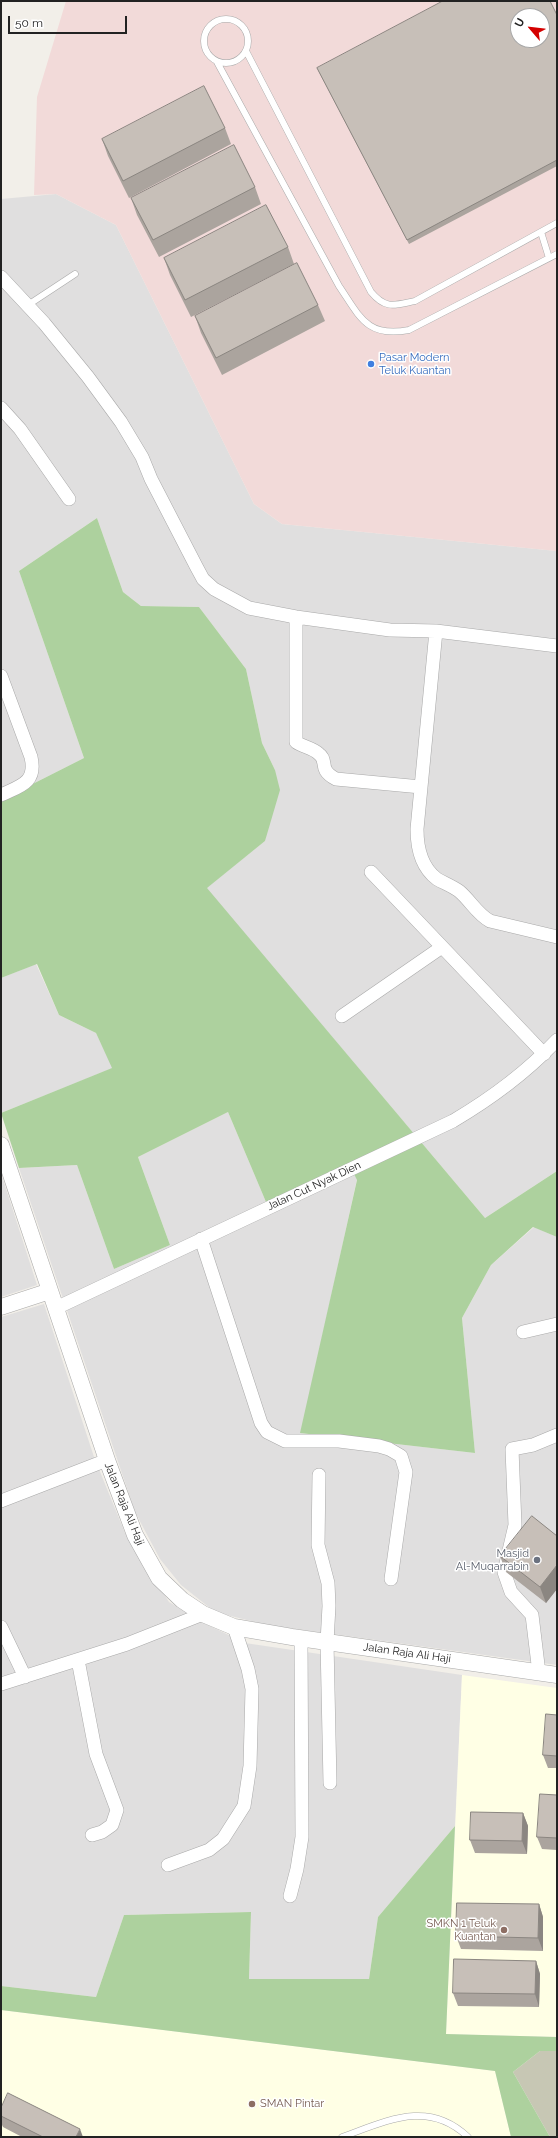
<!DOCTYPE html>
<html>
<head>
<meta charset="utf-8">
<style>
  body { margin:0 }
  #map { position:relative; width:558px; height:2138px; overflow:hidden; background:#f2efe9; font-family:Raleway,sans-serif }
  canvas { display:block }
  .frame { position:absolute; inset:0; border:2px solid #222; pointer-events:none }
  .north { position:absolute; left:510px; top:8px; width:40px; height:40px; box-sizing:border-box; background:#fff; border:1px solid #a7a7a7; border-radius:50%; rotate:298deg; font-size:11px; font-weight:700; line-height:16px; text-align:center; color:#222 }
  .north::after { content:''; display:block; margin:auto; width:14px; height:18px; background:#d40000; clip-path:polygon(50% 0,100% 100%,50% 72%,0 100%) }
  .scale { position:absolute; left:8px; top:16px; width:119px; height:18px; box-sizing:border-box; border:2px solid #222; border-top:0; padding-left:5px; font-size:12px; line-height:14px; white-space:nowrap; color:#222; -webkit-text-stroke:3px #fff; paint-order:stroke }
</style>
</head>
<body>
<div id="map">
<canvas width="558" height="2138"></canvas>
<div class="frame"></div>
<div class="north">U</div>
<div class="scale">50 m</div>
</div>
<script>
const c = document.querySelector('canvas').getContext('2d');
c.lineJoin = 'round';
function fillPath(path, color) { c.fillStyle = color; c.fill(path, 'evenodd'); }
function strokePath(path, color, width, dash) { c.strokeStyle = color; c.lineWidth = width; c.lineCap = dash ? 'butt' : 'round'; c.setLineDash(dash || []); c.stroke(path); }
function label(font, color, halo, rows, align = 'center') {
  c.font = font + ' Raleway,sans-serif'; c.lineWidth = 3; c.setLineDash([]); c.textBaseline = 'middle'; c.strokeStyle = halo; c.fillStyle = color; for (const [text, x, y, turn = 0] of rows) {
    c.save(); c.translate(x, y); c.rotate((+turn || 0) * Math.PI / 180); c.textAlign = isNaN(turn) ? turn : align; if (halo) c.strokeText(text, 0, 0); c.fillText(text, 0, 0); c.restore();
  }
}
fillPath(new Path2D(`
  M56,194l60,31 138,279 28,20 275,27v620l-72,47 -279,-330 59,-47 10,-71 -13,-27 -16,-74 -47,-62 -58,-1 -18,-14 -26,-74 -78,53 65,187 -83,42v-601z
  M36,964l23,51 37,18 17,35 -112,45v-135z
  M228,1112l38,90 83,-38 8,15 -56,254 174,20 -13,-135 29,-53 43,-38 23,10v428l-290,-40 -52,-13 -34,-27 -21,-26 -25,-47 -116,-344 58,-3 37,104 56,-24 -32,-88z
  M1,1173l36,112 -36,12z
  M44,1304l50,153 31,76 44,69 39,23 37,18 217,32 -7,151 -77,91 -9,62h-120l2,-67 -127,3 -28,82 -95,-11v-669z`), '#e0dfdf');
fillPath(new Path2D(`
  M66,1h491v550l-275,-27 -28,-20 -138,-279 -60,-31 -22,1 3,-98zM518,16h24v24h-24z`), '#f2dad9');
fillPath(new Path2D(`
  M462,1675l95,13v349l-111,-3z
  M1,2010l494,61 16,66h-510z`), '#ffffe5');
fillPath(new Path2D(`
  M540,2051h17v86h-7l-37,-65z`), '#c7c7b4');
fillPath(new Path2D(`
  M97,518l26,74 18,14 58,1 47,62 16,74 13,27 5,20 -15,51 -58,47 278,330 72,-47v66l-24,-10 -42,38 -29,53 13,135 -175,-20 57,-253 -8,-16 -83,38 -38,-90 -90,45 32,88 -56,24 -37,-104 -58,3 -18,-55 111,-45 -16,-35 -37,-18 -22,-51 -36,14v-178l83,-42 -65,-187z
  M455,1826l-9,208 111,3v14h-17l-27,21 37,65h-39l-16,-66 -494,-61v-24l95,11 28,-82 127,-3 -2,67h120l9,-62z`), '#add19e');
const service = new Path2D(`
  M204 41a22 22 0 1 1 44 0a22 22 0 1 1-44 0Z
  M246,51l125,241c15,18 24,13 44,9l142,-78
  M217,62l122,224c21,31 28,52 70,44l148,-76
  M541,232l8,26
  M28,305l47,-31
  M342,2137c45,-16 86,-38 126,0`);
const minor = new Path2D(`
  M1,277l43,46 44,54 33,45 21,35 9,22 45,87 7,13 11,10 35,19 47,9 94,13 46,1 121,15
  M1,408l19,21 49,70
  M296,617v125c7,5 17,6 23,12 10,7 -2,15 17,25l85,8
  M436,631l-19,198c0,18 4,38 20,50 7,4 15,7 22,12 11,9 18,23 31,30l67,16
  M1,676l30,81c6,26 -11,29 -30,38
  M371,872l173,182
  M342,1016l100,-69
  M201,1239l60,184 6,9 18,9h54l40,5 10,3 12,7 5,16 -15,107
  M56,1308l397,-187c39,-23 73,-48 104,-81
  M523,1332l34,-8
  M319,1475l-1,70 10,38 1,23 -2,36 3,141
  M1,1501l106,-41
  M1,1627l24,50
  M78,1660l18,94 21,56 -5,15 -10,7 -10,3
  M539,1673l-7,-58 -21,-23 -7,-20 11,-47 -3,-76 21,-4 24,-10
  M1,1684l126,-40 76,-30
  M168,1865l41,-15 14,-11 21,-33 6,-40 2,-77 -4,-20 -14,-42
  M290,1896l7,-27 5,-32 -1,-199`);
const tertiary = new Path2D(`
  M1,1145l106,315 28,75 24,43 23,22 21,14 31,13 58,10 265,38
  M1,1307l49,-16`);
strokePath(service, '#a9a9a9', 7);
strokePath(minor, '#a9a9a9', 14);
strokePath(tertiary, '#a9a9a9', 17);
strokePath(service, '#fff', 6);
strokePath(minor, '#fff', 13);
strokePath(tertiary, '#fff', 16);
fillPath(new Path2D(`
  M557,15v151l-148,78 -90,-172 -2,-4z
  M225,128l6,16 -102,54 -21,-42 -6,-17z
  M255,187l6,17 -102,53 -22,-42 -6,-17z
  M288,247l6,17 -103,53 -21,-42 -6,-17z
  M318,305l7,16 -103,54 -21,-42 -6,-17z
  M557,1536v53l-11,14 -40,-31 -6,-16z
  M557,1715v53h-9l-5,-13z
  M557,1795v55l-15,-1 -5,-12z
  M523,1813l5,13 -1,28 -52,-1 -5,-13z
  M539,1904l4,13v34l-82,-2 -5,-13z
  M536,1961l4,13 -1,33 -81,-1 -5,-13z
  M1,2108l82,29h-61l-19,-10 -2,-4z`), '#aba49e');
fillPath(new Path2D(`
  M557,1565v24l-11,14 -6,-16z
  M523,1813l5,13 -1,28 -5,-13z
  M539,1904l4,13v34l-5,-13z
  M536,1961l4,13 -1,33 -4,-13z
  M80,2129l3,8h-7z`), '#8b8681');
const building = new Path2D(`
  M443,1h107l7,14v145l-150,80 -90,-172zM518,16h24v24h-24z
  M204,86l21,42 -102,53 -21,-42z
  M234,145l21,42 -102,53 -22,-42z
  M266,205l22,42 -103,53 -21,-42z
  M297,263l21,42 -102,53 -21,-42z
  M532,1516l25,20v29l-17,22 -40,-31z
  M546,1714l11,1v41l-14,-1z
  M540,1794l17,1v43l-20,-1z
  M471,1812l52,1 -1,28 -52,-1z
  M457,1903l82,1 -1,34 -82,-2z
  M454,1959l82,2 -1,33 -82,-1z
  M8,2093l72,36 -4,8h-33l-42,-21v-8z`);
fillPath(building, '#c7bfb8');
strokePath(building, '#8b8681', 1);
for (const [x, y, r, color] of [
  [371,364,4,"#3f7fe0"],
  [537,1560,4,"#6b7280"],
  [504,1930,4,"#8d6e63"],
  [252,2104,4,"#8d6e63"]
]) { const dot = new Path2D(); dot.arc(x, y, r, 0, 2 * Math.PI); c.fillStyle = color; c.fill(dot); strokePath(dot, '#fff', 1.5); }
label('11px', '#366cbe', '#fff', [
  ["Pasar Modern",379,358],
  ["Teluk Kuantan",379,371]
], 'left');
label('11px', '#222', '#fff', [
  ["Jalan Cut Nyak Dien",314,1186,-25],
  ["Jalan Raja Ali Haji",124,1504,68],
  ["Jalan Raja Ali Haji",407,1653,8]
]);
label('11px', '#5b616d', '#fff', [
  ["Masjid",529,1554],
  ["Al-Muqarrabin",529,1567]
], 'right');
label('11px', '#785e54', '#fff', [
  ["SMKN 1 Teluk",496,1924],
  ["Kuantan",496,1937],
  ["SMAN Pintar",260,2104,"left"]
], 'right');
</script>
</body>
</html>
